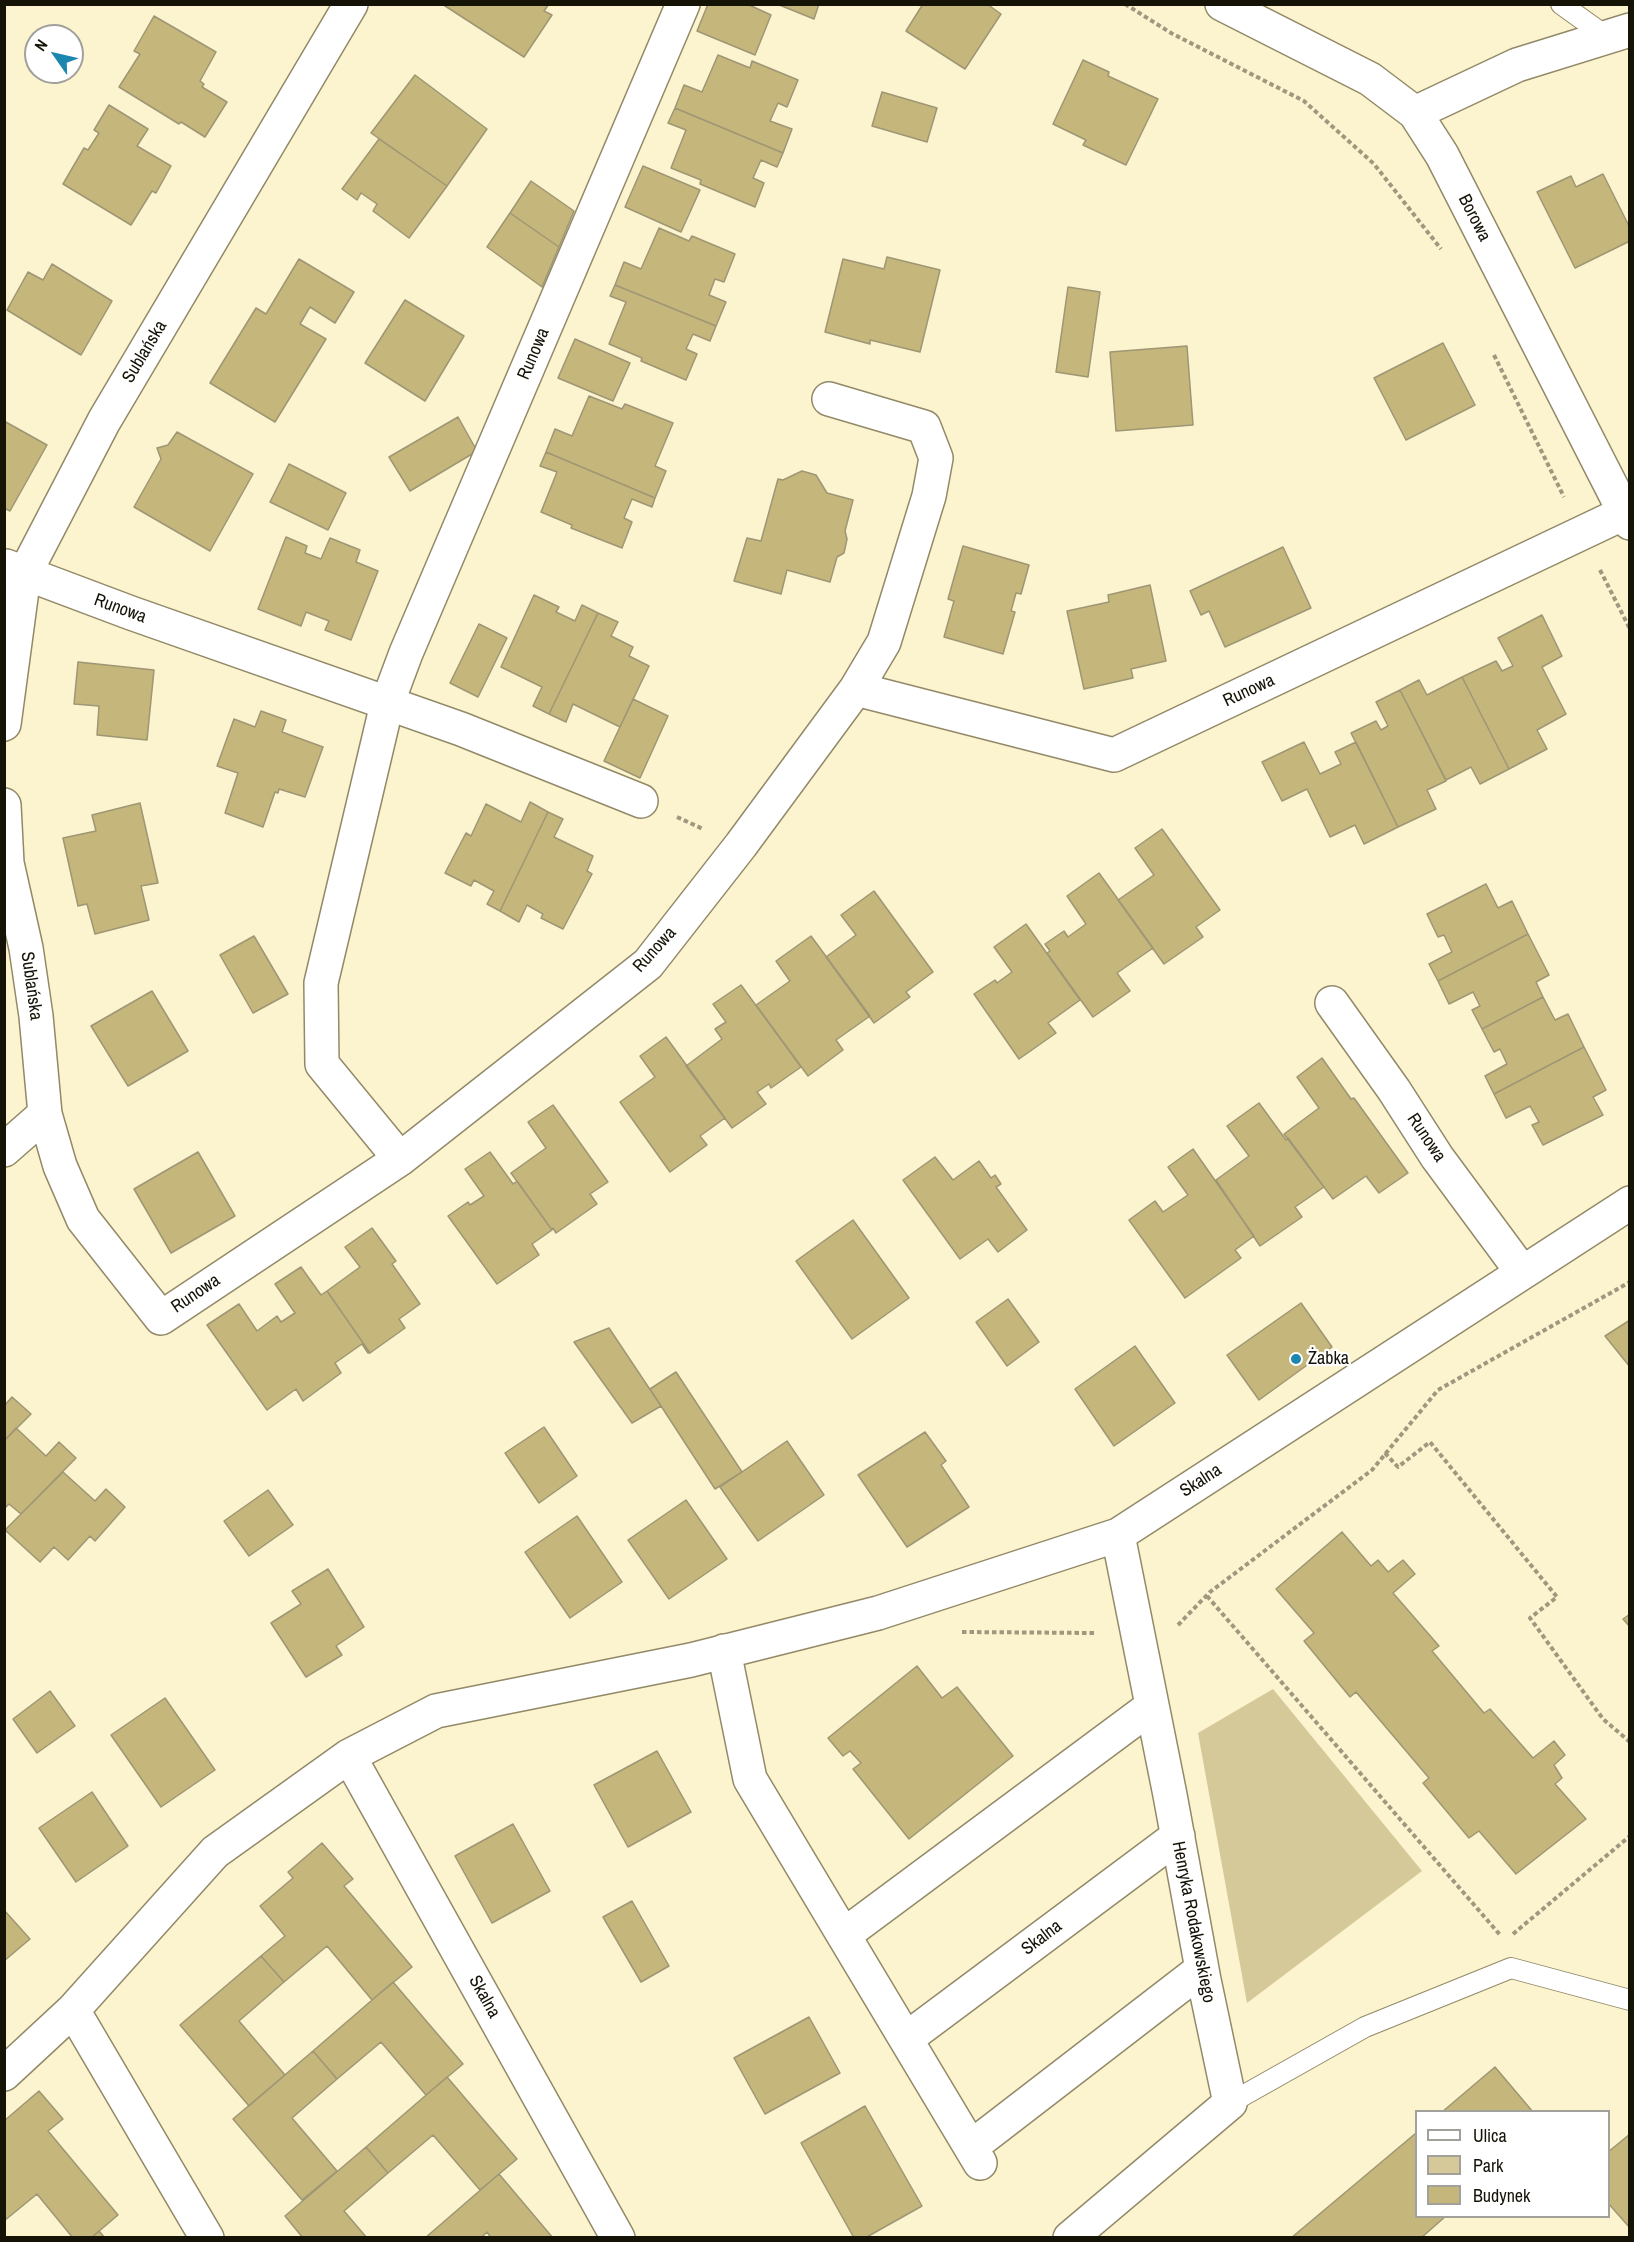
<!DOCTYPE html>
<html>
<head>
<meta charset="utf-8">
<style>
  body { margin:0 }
  #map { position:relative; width:1634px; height:2242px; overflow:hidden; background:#fcf3cf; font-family:"Archivo Narrow",sans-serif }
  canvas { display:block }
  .frame { position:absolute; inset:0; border:6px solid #151206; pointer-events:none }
  .legend { position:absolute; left:1415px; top:2110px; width:195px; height:108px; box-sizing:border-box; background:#fff; border:2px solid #a1a09b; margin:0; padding:8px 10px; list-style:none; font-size:18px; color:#151206 }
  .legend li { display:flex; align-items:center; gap:12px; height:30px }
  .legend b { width:30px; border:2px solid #a1a09b }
  .north { position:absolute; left:24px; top:24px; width:60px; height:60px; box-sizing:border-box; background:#fff; border:2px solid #a1a09b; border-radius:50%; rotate:304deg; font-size:16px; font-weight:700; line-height:24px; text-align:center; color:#151206 }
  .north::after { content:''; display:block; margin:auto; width:21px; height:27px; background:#1c87ae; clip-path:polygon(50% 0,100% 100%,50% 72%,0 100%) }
</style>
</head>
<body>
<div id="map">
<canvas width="1634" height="2242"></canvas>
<div class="frame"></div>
<ul class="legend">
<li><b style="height:8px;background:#fff"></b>Ulica</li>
<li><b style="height:16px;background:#d5c99a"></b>Park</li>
<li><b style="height:16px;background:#c5b67b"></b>Budynek</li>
</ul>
<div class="north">N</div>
</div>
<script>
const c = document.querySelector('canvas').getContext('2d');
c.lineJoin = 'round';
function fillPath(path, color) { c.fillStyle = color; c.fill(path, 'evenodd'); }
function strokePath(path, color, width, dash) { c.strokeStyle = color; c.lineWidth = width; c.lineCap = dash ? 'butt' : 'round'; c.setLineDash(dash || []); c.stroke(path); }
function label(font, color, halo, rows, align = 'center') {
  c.font = font + ' "Archivo Narrow",sans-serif'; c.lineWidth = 4.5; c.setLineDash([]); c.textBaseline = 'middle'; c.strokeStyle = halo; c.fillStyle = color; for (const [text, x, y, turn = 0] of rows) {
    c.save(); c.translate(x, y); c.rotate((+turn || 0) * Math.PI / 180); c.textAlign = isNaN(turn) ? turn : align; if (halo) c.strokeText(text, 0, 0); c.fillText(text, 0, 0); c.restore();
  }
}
fillPath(new Path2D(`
  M1273,1689l149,182 -175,132 -49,-270z`), '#d5c99a');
const building = new Path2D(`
  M442,4h107l-5,7 8,4 -28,42z
  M708,4h39l24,11 -16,40 -58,-24z
  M777,4h42l-5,15z
  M923,4h64l14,10 -36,55 -59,-38z
  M154,16l62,36 -16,29 4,3 -2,3 25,15 -22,35 -24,-15 -2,2 -60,-37 21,-33 -6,-3z
  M718,55l32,13 2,-7 46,19 -11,27 -9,-4 -8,18 22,8 -9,24 -108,-45 9,-23 18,7z
  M1083,60l26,12 -1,4 50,23 -32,66 -43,-20 3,-5 -33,-16z
  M415,75l72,54 -40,57 -76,-53z
  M882,92l55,16 -10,34 -55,-16z
  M109,105l39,24 -11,17 34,20 -15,27 -4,-2 -21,34 -68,-41 21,-36 4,2 11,-17 -5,-3z
  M675,108l108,45 -6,14 -16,-7 -8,18 11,5 -9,24 -55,-23 1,-4 -30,-12 15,-38 -18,-7z
  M379,139l68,47 -38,52 -36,-27 4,-7 -16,-11 -4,7 -15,-11z
  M643,166l57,24 -19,42 -56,-25z
  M1603,174l27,54v13l-55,27 -38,-76 34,-16 5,11z
  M531,181l43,30 -15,36 -49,-34z
  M510,213l49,34 -17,40 -55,-40z
  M659,228l30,13 3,-5 43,18 -11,28 -9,-3 -6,16 17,7 -10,24 -101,-41 9,-23 17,7z
  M887,257l53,13 -20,82 -50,-12v4l-45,-12 18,-73 41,10z
  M299,259l55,33 -19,31 -25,-16 -10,17 26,15 -51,83 -65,-39 46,-75 10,6z
  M52,264l60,37 -31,54 -74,-45 21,-38 15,8z
  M615,285l101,41 -6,15 -17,-7 -7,15 11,5 -11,26 -45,-19 1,-3 -33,-14 17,-42 -16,-6z
  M1068,287l32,5 -12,85 -32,-5z
  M405,300l59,36 -39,65 -60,-38z
  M575,339l55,24 -17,38 -55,-23z
  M1443,343l32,62 -69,35 -32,-62z
  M1187,346l6,79 -77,6 -6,-79z
  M589,396l33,13 3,-5 48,19 -18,43 11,5 -11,27 -109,-46 9,-23 17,7z
  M458,417l19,34 -67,40 -21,-34z
  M4,421l43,24 -37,66 -6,-3z
  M177,432l76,42 -43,77 -76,-44 27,-48 -4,-11 11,-3z
  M546,452l109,46 -3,9 -20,-8 -8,19 8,4 -10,26 -51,-20 1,-3 -31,-13 16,-40 -17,-6z
  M289,464l57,29 -18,37 -58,-28z
  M802,471l14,4 11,18 26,7 -8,31 2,8 -3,14 -7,4 -7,25 -43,-12 -6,24 -47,-13 13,-43 14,3 17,-62 5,1z
  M286,537l21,9 -2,7 16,6 9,-21 30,12 -4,12 22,9 -27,69 -26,-10 4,-9 -23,-9 -5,14 -43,-17z
  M963,546l66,19 -8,29 -5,-1 -5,18 4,1 -12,42 -59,-17 10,-36 -6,-2z
  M1283,547l28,61 -86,39 -16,-36 -8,4 -11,-24z
  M1150,585l16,76 -35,8 2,9 -49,11 -17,-78 42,-9 -1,-7z
  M534,595l25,12 -3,5 19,9 7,-16 16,8 -49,101 -16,-8 9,-19 -41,-20z
  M598,613l20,9 -7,14 22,11 -4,9 20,10 -29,61 -47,-23 -7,18 -17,-8z
  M1542,615l20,41 -20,11 24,47 -29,16 10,19 -38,20 -47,-92 34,-16 6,10 11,-5 -15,-28z
  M479,624l28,14 -29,59 -28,-14z
  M78,662l76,8 -7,70 -50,-5 2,-29 -25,-2z
  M1462,677l47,92 -29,15 -9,-17 -25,13 -46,-90 19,-10 8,15z
  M1400,690l46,91 -19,9 9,19 -38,18 -47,-94 25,-12 5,9 7,-4 -12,-24z
  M633,699l35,17 -28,62 -36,-17z
  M261,711l25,9 -4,12 41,15 -18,50 -26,-8 -1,4 -3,-1 -12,35 -38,-14 13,-40 -21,-7 17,-47 21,8z
  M1304,742l16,32 21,-10 -6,-12 21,-10 42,85 -34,17 -9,-19 -25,12 -23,-48 -25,12 -20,-39z
  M530,802l18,10 -48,99 -13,-7 7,-13 -20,-11 -3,6 -26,-13 21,-40 5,3 15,-32 35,18z
  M140,803l18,80 -17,3 8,34 -54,14 -8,-30 -9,2 -15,-68 33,-7 -4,-16z
  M548,812l15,7 -9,18 39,19 -6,15 5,3 -29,55 -22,-11 2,-4 -16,-9 -8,17 -19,-11z
  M1162,829l58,81 -24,17 7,10 -39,27 -46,-64 36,-25 -19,-27z
  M1099,873l54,75 -36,25 13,18 -37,26 -46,-64 3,-2 -5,-7 19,-13 4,6 18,-13 -19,-28z
  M1486,884l12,24 14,-7 16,33 -90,47 -9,-17 23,-12 -8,-17 -6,2 -11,-23z
  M874,891l59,81 -27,20 4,5 -36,26 -48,-66 30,-22 -15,-20z
  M1026,924l54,76 -32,23 8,10 -37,26 -45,-65 21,-14 2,3 15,-11 -18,-25z
  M1528,934l21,41 -13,7 7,15 -61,32 -10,-19 8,-4 -7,-14 -24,12 -11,-23z
  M254,936l34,58 -35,19 -33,-58z
  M811,936l59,80 -34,24 7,10 -35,26 -52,-71 34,-24 -14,-20z
  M741,985l60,82 -30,21 -2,-4 -12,8 9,12 -34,24 -46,-62 36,-27 -7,-10 11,-7 -13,-18z
  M152,991l36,60 -60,35 -37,-60z
  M1543,997l12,23 13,-6 16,33 -90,47 -9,-18 22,-12 -7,-15 -6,3 -12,-23z
  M666,1037l59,81 -25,18 7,9 -37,27 -50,-70 35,-25 -15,-21z
  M1584,1047l22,43 -13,7 10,18 -60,30 -11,-20 7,-3 -9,-16 -24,12 -12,-24z
  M1322,1058l29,41 3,-1 54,75 -29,20 -13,-17 -33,23 -49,-65 35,-26 -22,-31z
  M1259,1103l27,37 2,-2 36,49 -29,20 7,10 -42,29 -44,-66 33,-24 -22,-30z
  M553,1105l55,77 -18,12 7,10 -41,29 -3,-5 -1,2 -41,-57 35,-25 -18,-26z
  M1193,1149l61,87 -19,14 6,8 -56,40 -56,-78 26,-19 8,11 25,-17 -20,-28z
  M198,1152l37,64 -64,37 -37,-64z
  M490,1152l23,32 4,-3 35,49 -20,14 7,11 -42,29 -49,-68 20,-14 2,3 14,-9 -19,-27z
  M935,1157l18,23 26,-19 12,17 4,-3 6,9 -5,3 31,43 -29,22 -10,-13 -28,20 -57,-79z
  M853,1220l56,78 -57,41 -56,-78z
  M372,1228l24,33 -4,3 28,40 -21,15 6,9 -35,25 -43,-62 33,-24 -15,-20z
  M301,1267l20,28 6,-4 43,62h-2l-6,-9 -27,19 6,10 -38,28 -7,-12 -29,21 -60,-85 32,-21 18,27 20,-15 4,6 14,-9 -20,-29z
  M1008,1299l31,43 -32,24 -31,-44z
  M1301,1303l31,44 -73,53 -32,-45z
  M1630,1320v47l-25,-31z
  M609,1328l52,78 -29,17 -58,-81z
  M1135,1346l40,57 -61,43 -39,-57z
  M676,1372l66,100 -27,17 -65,-100z
  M12,1397l19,17 -27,27v-35z
  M544,1427l33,49 -38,27 -34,-50z
  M16,1428l30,28 13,-14 17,16 -55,56 -12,-10 -5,5v-68z
  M925,1432l21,29 -5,4 28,42 -62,40 -49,-72z
  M787,1441l37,54 -66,46 -38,-54z
  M63,1472l32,29 11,-12 19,18 -30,34 -5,-5 -22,24 -14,-13 -14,15 -35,-32z
  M268,1490l25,35 -44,31 -25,-35z
  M686,1500l41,59 -58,40 -41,-59z
  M577,1516l45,66 -52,36 -45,-66z
  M1342,1532l29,34 7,-6 10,12 15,-12 12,14 -22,19 46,53 -7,5 52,62 6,-4 43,49 21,-17 11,14 -11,10 8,13 -7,6 31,35 -70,55 -37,-43 -10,7 -46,-55 6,-5 -73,-86 -6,5 -46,-56 10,-8 -38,-44z
  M328,1569l36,58 -28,19 6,9 -36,22 -35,-54 30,-19 -9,-13z
  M1630,1614v13l-7,-8z
  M917,1666l25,32 15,-11 56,69 -104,83 -56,-70 8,-6 -11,-12 -7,5 -15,-18z
  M50,1691l25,35 -38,27 -24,-34z
  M165,1698l50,72 -54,37 -50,-72z
  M657,1751l34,61 -63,35 -34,-62z
  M92,1792l36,54 -52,36 -37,-54z
  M513,1824l37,67 -58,32 -37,-67z
  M322,1843l31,36 -9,7 68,81 -40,33 -45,-54 -43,36 -23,-26 24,-20 -25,-30 33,-28 -5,-6z
  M632,1901l37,65 -28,16 -38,-65z
  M4,1910l26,29 -26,22z
  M261,1956l23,26 -45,39 46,54 -36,31 -69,-81z
  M393,1982l70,82 -37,31 -45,-53 -44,37 -24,-28z
  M809,2017l31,56 -75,41 -31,-56z
  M313,2051l24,28 -45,39 45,53 -35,29 -69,-81z
  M1495,2067l38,45h-91z
  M447,2077l70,82 -37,31 -47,-55 -45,38 -22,-26z
  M39,2091l24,28 -15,12 70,84 -27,23h-18l-36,-44 -33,27v-100z
  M865,2106l57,100 -57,32h-11l-53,-95z
  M1416,2133v83h30l-25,22h-130z
  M1630,2134v94l-22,-25v-51z
  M366,2147l22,26 -44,38 23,27h-64l-18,-22z
  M499,2174l54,64h-62l-4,-6 -6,6h-56z
  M99,2231l6,7h-14z`);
fillPath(building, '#c5b67b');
strokePath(building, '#9e9674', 1.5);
const service = new Path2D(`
  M1561,4l46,33
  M1230,2103l135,-76 146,-59 119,32`);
const minor = new Path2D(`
  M1222,4l148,75 45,34 27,42 188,368
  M1415,113l102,-48 113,-35
  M829,399l95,28 12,31 -7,38 -45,146 -28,47
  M6,566l125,47 330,116 180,72
  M4,724l20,-149 80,-154 247,-417
  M4,805l3,58 19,85 10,68 9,98 -41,36
  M1332,1003l62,87 43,67 85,115
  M45,1114l15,52 23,53 78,99 239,-159 248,-195 93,-119 115,-156 258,66 510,-242
  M400,1159l-78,-95 -1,-81 66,-279 19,-51 277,-649
  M724,1651l26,128 230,384
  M349,1756l269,482
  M844,1935l307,-228
  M73,2010l134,228
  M906,2039l272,-203
  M4,2074l69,-64 142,-158 134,-96 87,-45 255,-51 187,-47 240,-78 512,-332
  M971,2147l231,-178
  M1070,2238l160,-135 -26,-123 -34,-185 -52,-260`);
strokePath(service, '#928968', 22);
strokePath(minor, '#928968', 36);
strokePath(new Path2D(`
  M1125,4l46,29 133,68 70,63 67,85
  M1494,355l70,142
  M1600,570l30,59
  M677,817l26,12
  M1385,1453l13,14 32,-25 127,155 -27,21 73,101 27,23
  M1207,1596l294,340
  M1178,1625l32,-33 162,-122 66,-80 192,-108
  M962,1632l133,1
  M1513,1934l117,-98`), '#9f987e', 4, [4.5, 3]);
strokePath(service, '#fff', 20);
strokePath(minor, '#fff', 33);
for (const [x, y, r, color] of [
  [1296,1359,6,"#1c87ae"]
]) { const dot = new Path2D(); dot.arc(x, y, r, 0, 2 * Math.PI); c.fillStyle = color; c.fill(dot); strokePath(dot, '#fff', 2); }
label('18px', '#151206', '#fff', [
  ["Borowa",1474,218,63],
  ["Sublańska",145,352,-59],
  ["Runowa",534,354,-67],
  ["Runowa",120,609,20],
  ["Runowa",1249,691,-25],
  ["Runowa",655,950,-48],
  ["Sublańska",31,986,82],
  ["Runowa",1426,1138,56],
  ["Runowa",196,1294,-34],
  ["Skalna",1201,1481,-33],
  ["Henryka Rodakowskiego",1193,1922,79],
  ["Skalna",1042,1938,-37],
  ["Skalna",484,1997,61]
]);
label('18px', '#151206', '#fff', [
  ["Żabka",1308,1359]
], 'left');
</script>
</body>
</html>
